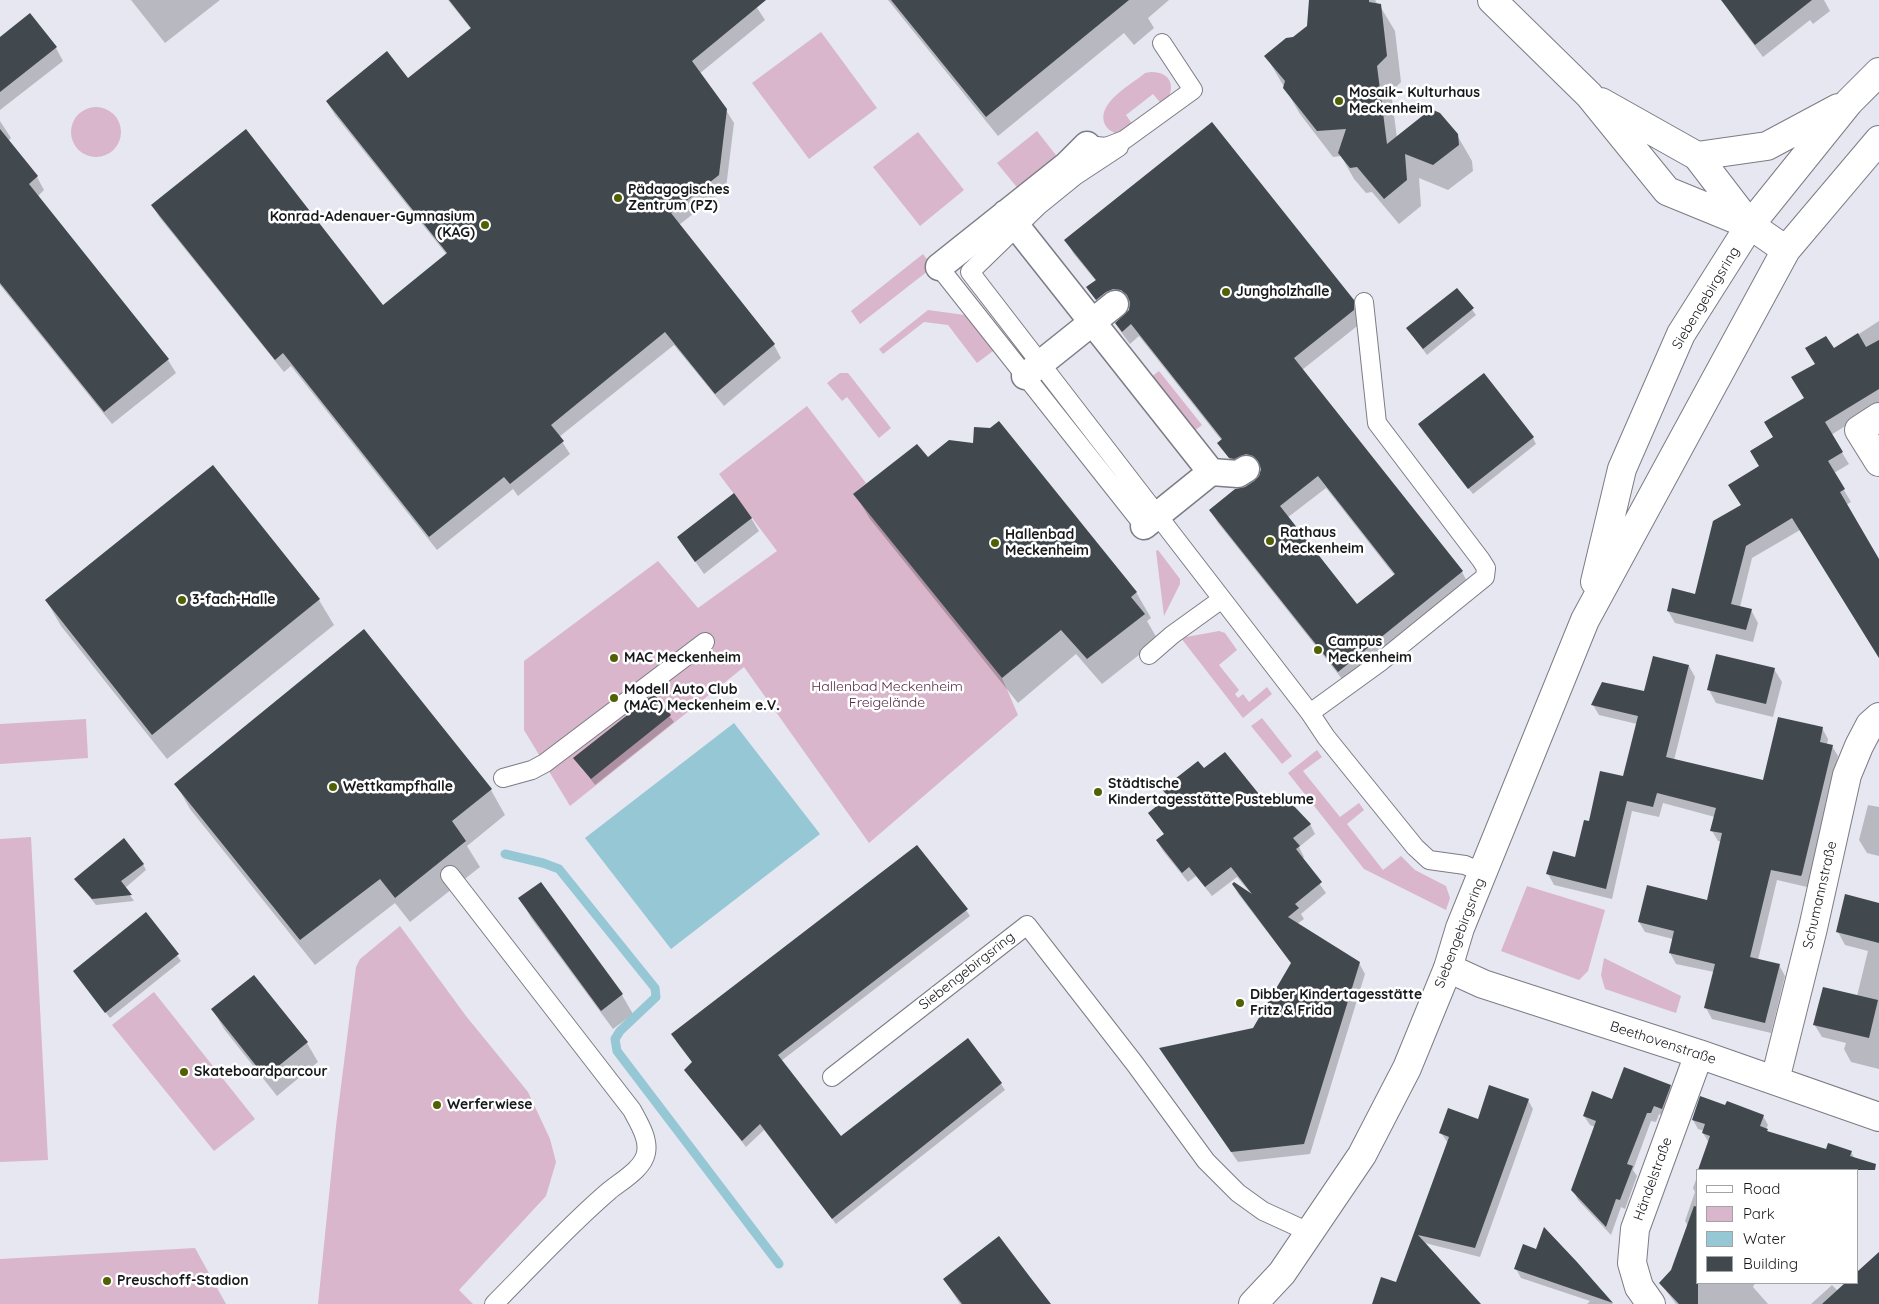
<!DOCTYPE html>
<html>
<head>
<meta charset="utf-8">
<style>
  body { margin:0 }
  #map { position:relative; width:1879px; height:1304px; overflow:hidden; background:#e6e7f1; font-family:Quicksand,sans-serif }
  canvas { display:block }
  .legend { position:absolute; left:1696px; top:1169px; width:162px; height:115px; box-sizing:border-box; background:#fff; border:1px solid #a2a3a4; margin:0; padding:6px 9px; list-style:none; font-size:15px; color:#17181b }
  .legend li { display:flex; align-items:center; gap:10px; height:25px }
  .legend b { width:25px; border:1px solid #a2a3a4 }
</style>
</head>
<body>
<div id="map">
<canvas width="1879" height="1304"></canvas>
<ul class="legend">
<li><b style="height:6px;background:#fff"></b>Road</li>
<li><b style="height:14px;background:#d9b6cb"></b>Park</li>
<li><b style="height:14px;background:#95c7d4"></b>Water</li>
<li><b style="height:14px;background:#41484e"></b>Building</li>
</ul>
</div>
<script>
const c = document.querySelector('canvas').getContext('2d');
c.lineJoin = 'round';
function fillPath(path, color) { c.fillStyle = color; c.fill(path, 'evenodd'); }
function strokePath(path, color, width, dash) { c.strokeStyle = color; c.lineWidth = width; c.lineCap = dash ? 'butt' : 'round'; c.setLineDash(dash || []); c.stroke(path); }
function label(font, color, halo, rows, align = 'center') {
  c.font = font + ' Quicksand,sans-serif'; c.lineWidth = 5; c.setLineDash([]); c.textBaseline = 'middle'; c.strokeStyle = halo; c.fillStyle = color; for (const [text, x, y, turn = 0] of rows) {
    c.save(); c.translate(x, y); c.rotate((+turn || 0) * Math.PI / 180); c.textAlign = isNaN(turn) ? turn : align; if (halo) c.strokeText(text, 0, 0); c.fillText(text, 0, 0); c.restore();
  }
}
fillPath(new Path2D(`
  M821,32l56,76 -68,51 -57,-76z
  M1151,72c23,0 25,19 12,34l-10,-12 -27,21 9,13 -17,6c-6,-2 -12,-5 -14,-12 -6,-20 28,-38 41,-49z
  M71 132a25 25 0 1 1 50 0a25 25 0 1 1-50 0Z
  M1037,131l22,28 -39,32 -23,-28z
  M918,132l46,58 -44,36 -47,-59z
  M923,254l10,13 -73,57 -9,-13z
  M928,310l44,6 25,32 -20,15 -29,-38 -24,-3 -41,32 -4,-5z
  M1159,371l43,54 -9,7 -42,-55z
  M840,373h8l43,55 -12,10 -32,-41 -5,4 -15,-18z
  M807,406l59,77 -12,11 148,184 16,37 -149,128 -125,-176 -174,139 -46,-76v-69l134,-100 40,47 79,-57 -58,-77z
  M1158,550l22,29v5l-16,32 -8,-65z
  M1219,631l6,2 12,17 -18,15 20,25 -4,4 3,4 5,-4 6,8 18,-15 5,7 -29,24 -62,-80z
  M1262,718l30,38 -10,8 -31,-38z
  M86,719l2,39 -88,6v-40z
  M1317,750l5,7 -19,14 37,46 19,-14 5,7 -17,14 36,46 18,-14 14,14 31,16 4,12 -4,12 -82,-41 -76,-96z
  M31,837l17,323 -48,2v-323z
  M1527,886l78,24 -17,61 -9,9 -78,-29z
  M400,926l66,90 62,76 22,47 6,23 -10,34 -87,94 14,14h-155l18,-178 20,-159 4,-8z
  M1604,958l77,38 -5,17 -71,-24 -4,-14z
  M154,992l101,127 -41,32 -102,-126z
  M195,1248l31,56h-226v-45z`), '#d9b6cb');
fillPath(new Path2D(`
  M734,723l86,111 -149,115 -86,-111z`), '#95c7d4');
fillPath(new Path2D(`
  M131,0h89l-55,43z
  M448,0h304l13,20 -66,54 27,36 8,13 -8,65 -47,37 95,120 7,13 -57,48 -50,-61 -115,92 11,17 -52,42 -5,-7 -76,61 -146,-184 -7,6 -124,-154 -8,-13 231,102 64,-52 -112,-140 -8,-13 81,-23 63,-50z
  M888,0h281l-21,18 6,10 -20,17 -10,-12 -126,103z
  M1310,0h65l3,5 2,1 15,25 6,51 -10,10 6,46 60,-3 15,26 1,10 -25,19 -29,-12 2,28 -22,18 -27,-32 -6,1 -12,-14 -13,-23 -8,1 -33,-43 -34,-58 28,-18 14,-11z
  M1737,0h87l6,11 -17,13 -3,-4 -47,37 -27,-36 -8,-13z
  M0,39l56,9 7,13 -63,49z
  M0,121l11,17 -3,3 29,36 7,13 -6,6 130,164 8,13 -64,51 -112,-139z
  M1066,240l287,61 7,13 1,9 -59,47 160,202 7,13 -123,99 -128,-161 -8,-13 36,-22 14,-11 2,-8 -8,-3 -16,5 -19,-28 3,-2 -83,-105 -9,8 -6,-8 -8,-12 14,-14 1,-6 -10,-2 -17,10 -16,-25 8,-6 -23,-28zM1326,488l69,88 -38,30 -70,-88z
  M1457,289l19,26 -49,40 -19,-26z
  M1879,321v84l-48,30 18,29 -15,9 17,29 -5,3 33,57v96l-79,-128 -48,28 -12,49 11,3 7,13 -5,19 -78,-19 -7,-12 28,-16 46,-89 33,-68 30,-39 12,-35 17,-14z
  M1423,431l110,7 3,6 -63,50z
  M927,459l209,133 15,26 -4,3 11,19 -56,44 -26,-30 -58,49 -148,-184 -15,-25z
  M213,467l106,133 15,25 -167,134 -106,-133 -15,-26z
  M751,518l8,13 -55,43 -25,-36z
  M1689,666l6,11 -21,83 90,21 58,-53 6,11 -1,6 5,1 6,10 -30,129 -1,2 -30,-7 -19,80 21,5 6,11 -14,57 -59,-14 -6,-11 8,-36 -38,-8 -6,-11 3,-14 -28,-7 -6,-10 69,-21 14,-59 -4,-1 -6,-10 3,-14 -52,-14 -4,14 -27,-6 -20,88 -58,-14 -6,-11 28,-16 14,-35 34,-46 13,-53 -38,-9 -6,-10 52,-12z
  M1774,669l8,13 -9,35 -57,-14 -7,-13z
  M654,696l20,26 -79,63 -20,-27z
  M1204,770l63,36h24l19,18 5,10 -16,13 5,10 -2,2 24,34 -25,21 3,5 -7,5 62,39 6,11 -55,180 -72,8 -77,-113 93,-20 38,-65 -53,-69 -6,-10 19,10 -15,-18 -25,19 -16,-20 -8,6 -25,-31 -6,-10 8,-6 -15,-22z
  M176,784l315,6 14,25 -38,31 13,21 -70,55 -15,-19 -80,62 -125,-156z
  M1868,805l11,2v49l-12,-3 -8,-13z
  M143,864l3,6 -21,18 9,13 -38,4 -16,-20z
  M520,898l102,97 11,19 -20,15 -82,-111z
  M1879,904v165l-28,-7 -7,-13 2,-6 -24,-6 -8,-13 43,-28 11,-45 -23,-6 -7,-13z
  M966,910l4,6 -189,145 60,77 160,-54 4,6 -169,134 -72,-94 -18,17 -56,-71 3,-13 -17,-22z
  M146,914l35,47 -71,57 -36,-47z
  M254,976l53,67 11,19 -41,34 -53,-67 -11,-19z
  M1670,1086l5,10 -8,21 -8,-3 -3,8 -5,-1 -18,49 4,6 -12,33 -4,-2 -10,28 -33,-35 -5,-10 22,-63 -5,-2 -6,-9 29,-16z
  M1528,1100l5,9 -53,148 -55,-14 55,61h-106l23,-20 51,-141 -7,-10 38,-13z
  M1726,1107l37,9 5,9 -2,4 3,4 57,17 25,2 5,9 -3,9h-154l10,-27 -6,-10 1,-2 -6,-2 -5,-9z
  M1698,1174v109h57l-2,4 15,17h-92l-16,-21 12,-12 16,-45 -3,-5 10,-29 -2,-4z
  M1545,1229l68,75h-26l3,-3 -69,-23 -5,-9 21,-18z
  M1879,1253v51h-68l21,-19 6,6 9,-8h11v-10z
  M944,1279l105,25h-89z`), '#0003');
strokePath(new Path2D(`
  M505,854l38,9 16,6 96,119 1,9 -36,34 -5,8 2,12 162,213`), '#95c7d4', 9);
fillPath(new Path2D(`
  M449,0h317l-74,61 35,48 -8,66 -48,38 104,131 -60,50 -50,-62 -114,93 13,16 -54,43 -6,-7 -75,60 -146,-184 -8,7 -124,-155 95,-76 137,176 64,-52 -121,-152 61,-50 21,27 63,-50z
  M891,0h238l-143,117z
  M1309,0h60v2l12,2 6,52 -10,10 10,78 44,-35 9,4 18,21 1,11 -26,20 -28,-11 2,26 -23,19 -27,-32 -7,1 -12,-15 8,-24 -29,2 -34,-43 2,-7 -21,-25 22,-18 7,-1 14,-11z
  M1721,0h91l-57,45z
  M30,13l27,34 -57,45v-55z
  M1212,122l142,178v10l-60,48 169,213 -125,101 -129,-162 26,-21 10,-2 9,-6 5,-5 2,-7 -3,-8 -5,-5 -7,-2 -12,5 -5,-1 -12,-15 5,-4 -91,-115 -9,8 -7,-9 14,-13 1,-8 -3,-7 -6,-5 -8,-1 -7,3 -10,8 -10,-13 10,-7 -32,-40zM1318,476l77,98 -38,30 -77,-98z
  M0,129l38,47 -9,8 140,175 -65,53 -104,-129z
  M1457,288l17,20 -51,41 -17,-21z
  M1858,333l8,14 13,-7v49l-54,33 18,30 -15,9 17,28 -5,3 39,67v99l-87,-140 -46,28 -15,58 21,5 -6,21 -79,-19 5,-23 23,6 18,-73 28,-16 -13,-20 31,-19 -9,-15 23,-14 -9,-15 40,-24 -13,-21 24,-13 -10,-16 21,-12 8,12z
  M1484,373l50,64 -66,52 -50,-65z
  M999,421l138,171 -6,5 14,17 -58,45 -26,-29 -59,48 -149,-184 64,-50 11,13 21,-17 24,3 1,-16 16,1z
  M213,465l107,134 -168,136 -107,-135z
  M734,493l18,25 -57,44 -18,-25z
  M364,629l128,160 -40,32 14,20 -71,57 -15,-19 -80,61 -126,-156z
  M1716,654l59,14 -9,36 -59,-14z
  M1653,656l36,9 -23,92 97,23 15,-63 45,10 -3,15 13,3 -31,129 -1,2 -30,-6 -21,87 30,7 -15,59 -61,-15 11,-44 -46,-11 5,-22 -36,-9 9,-37 60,15 15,-67 -12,-2 6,-23 -59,-15 -4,14 -26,-6 -21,88 -60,-15 7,-23 22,6 9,-37 5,1 11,-50 23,5 15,-60 -47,-11 11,-23 42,9z
  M654,694l17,21 -80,64 -18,-21z
  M1225,752l42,52 15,-13 9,14 1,-1 19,20 -18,14 7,8 -4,3 26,33 -27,22 4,4 -11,9 72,45 -56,182 -73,8 -72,-104 94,-20 38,-65 -59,-79 2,-2 18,12 -21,-27 -26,20 -16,-20 -7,6 -26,-33 8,-6 -16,-21 20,-16 -6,-8 36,-28 6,7z
  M124,838l20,26 -23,17 11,14 -40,4 -18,-20z
  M917,845l51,64 -190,146 63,81 127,-98 34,45 -170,136 -72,-95 -18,17 -58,-71 8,-8 -21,-28z
  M541,882l82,112 -22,17 -83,-113z
  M1845,894l34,9v40l-43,-11z
  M146,912l33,42 -74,59 -32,-42z
  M254,975l54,67 -43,35 -54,-68z
  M1823,987l55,13 -9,38 -56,-13z
  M1624,1067l47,18 -9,24 -8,-3 -3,7h-4l-20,51 6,2 -13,34 -4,-1 -10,28 -35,-37 25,-69 -13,-5 9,-25 20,8z
  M1489,1085l40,14 -54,149 -57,-13 63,69h-109l9,-27 15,5 53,-145 -10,-4 9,-25 30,11z
  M1700,1096l25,9 2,-4 37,14 -4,11 8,3 -1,2 59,18 2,-6 24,8 -2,5 26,8 -1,6h-177l12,-34 -8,-3 3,-9 -13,-4z
  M1694,1206l4,1v97h-19l-20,-21 12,-13z
  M1544,1227l33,35 36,41 -99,-34 9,-25 13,5z
  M999,1236l31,41 21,27h-89l-19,-25z
  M1879,1252v52h-57l23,-21h13v-12z`), '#41484e');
const service = new Path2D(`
  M1162,43l31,47 -69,50 -18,7 -19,-2 -12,31 -37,30 -68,66 340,441 16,24 89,110 14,13 36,5 18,8
  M1075,176l44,-29
  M939,267l205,259
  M1149,655l23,-20 50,-36
  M1310,713l69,-50 106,-86 1,-9 -5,-8 -104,-137 -13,-121
  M503,778l29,-8 13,-7 160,-121
  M450,875l182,235c7,13 17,29 14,43 -3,16 -25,28 -37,38 -41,35 -77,75 -115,113
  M832,1077l195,-152 108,139 71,97 32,32 25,18 48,22`);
const pedestrian = new Path2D(`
  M1006,213l205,259 -67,54
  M939,267l128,-102 20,-20
  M1025,376l90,-72
  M1211,472l27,2 8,-5`);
const minor = new Path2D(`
  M1879,417l-20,13 20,32
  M1448,968l35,16 216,70 180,63
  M1775,1080l38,-152 34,-153 12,-29 11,-21 9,-8
  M1651,1304l-12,-17 -7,-24 3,-34 64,-175`);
const tertiary = new Path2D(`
  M1492,0l97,95 78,96 83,34 36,25
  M1601,102l96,54 53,69
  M1697,156l70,-10 71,-38
  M1595,582l27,-113 59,-135 69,-109 99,-123 30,-30
  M1253,1304l29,-31 80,-118 45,-87 41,-100 12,-40 125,-308 201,-370 93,-110`);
strokePath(service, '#7b7c85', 20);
strokePath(pedestrian, '#7b7c85', 29);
strokePath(minor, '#7b7c85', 30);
strokePath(tertiary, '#7b7c85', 30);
strokePath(service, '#fff', 18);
strokePath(pedestrian, '#fff', 26);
strokePath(minor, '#fff', 28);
strokePath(tertiary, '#fff', 28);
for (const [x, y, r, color] of [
  [1339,101,5,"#516003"],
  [618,198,5,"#516003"],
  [485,225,5,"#516003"],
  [1226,292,5,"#516003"],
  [1270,541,5,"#516003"],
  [995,543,5,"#516003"],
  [182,600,5,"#516003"],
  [1318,650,5,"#516003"],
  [614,658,5,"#516003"],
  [614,698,5,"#516003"],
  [333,787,5,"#516003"],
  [1098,792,5,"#516003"],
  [1240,1003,5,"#516003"],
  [184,1072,5,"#516003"],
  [437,1105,5,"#516003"],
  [107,1281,5,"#516003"]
]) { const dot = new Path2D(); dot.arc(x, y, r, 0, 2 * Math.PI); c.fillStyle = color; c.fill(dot); strokePath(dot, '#fff', 2); }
label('bold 14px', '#17181b', '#fff', [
  ["Mosaik– Kulturhaus",1349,93],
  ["Meckenheim",1349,109],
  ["Pädagogisches",628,190],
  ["Zentrum (PZ)",628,206],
  ["Konrad-Adenauer-Gymnasium",475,217,"right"],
  ["(KAG)",475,233,"right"],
  ["Jungholzhalle",1236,292],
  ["Rathaus",1280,533],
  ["Meckenheim",1280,549],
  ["Hallenbad",1005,535],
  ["Meckenheim",1005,551],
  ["3-fach-Halle",192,600],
  ["Campus",1328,642],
  ["Meckenheim",1328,658],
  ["MAC Meckenheim",624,658],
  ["Modell Auto Club",624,690],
  ["(MAC) Meckenheim e.V.",624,706],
  ["Städtische",1108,784],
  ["Kindertagesstätte Pusteblume",1108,800],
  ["Wettkampfhalle",343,787],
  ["Dibber Kindertagesstätte",1250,995],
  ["Fritz & Frida",1250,1011],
  ["Skateboardparcour",194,1072],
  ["Werferwiese",447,1105],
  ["Preuschoff-Stadion",117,1281]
], 'left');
label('14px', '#17181b', '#fff', [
  ["Siebengebirgsring",1706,298,-59],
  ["Schumannstraße",1820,895,-77],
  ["Siebengebirgsring",1460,933,-69],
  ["Siebengebirgsring",967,971,-38],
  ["Beethovenstraße",1663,1043,18],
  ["Händelstraße",1653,1179,-70]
]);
label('14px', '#592848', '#fff', [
  ["Hallenbad Meckenheim",887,687],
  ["Freigelände",887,703]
]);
</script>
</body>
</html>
